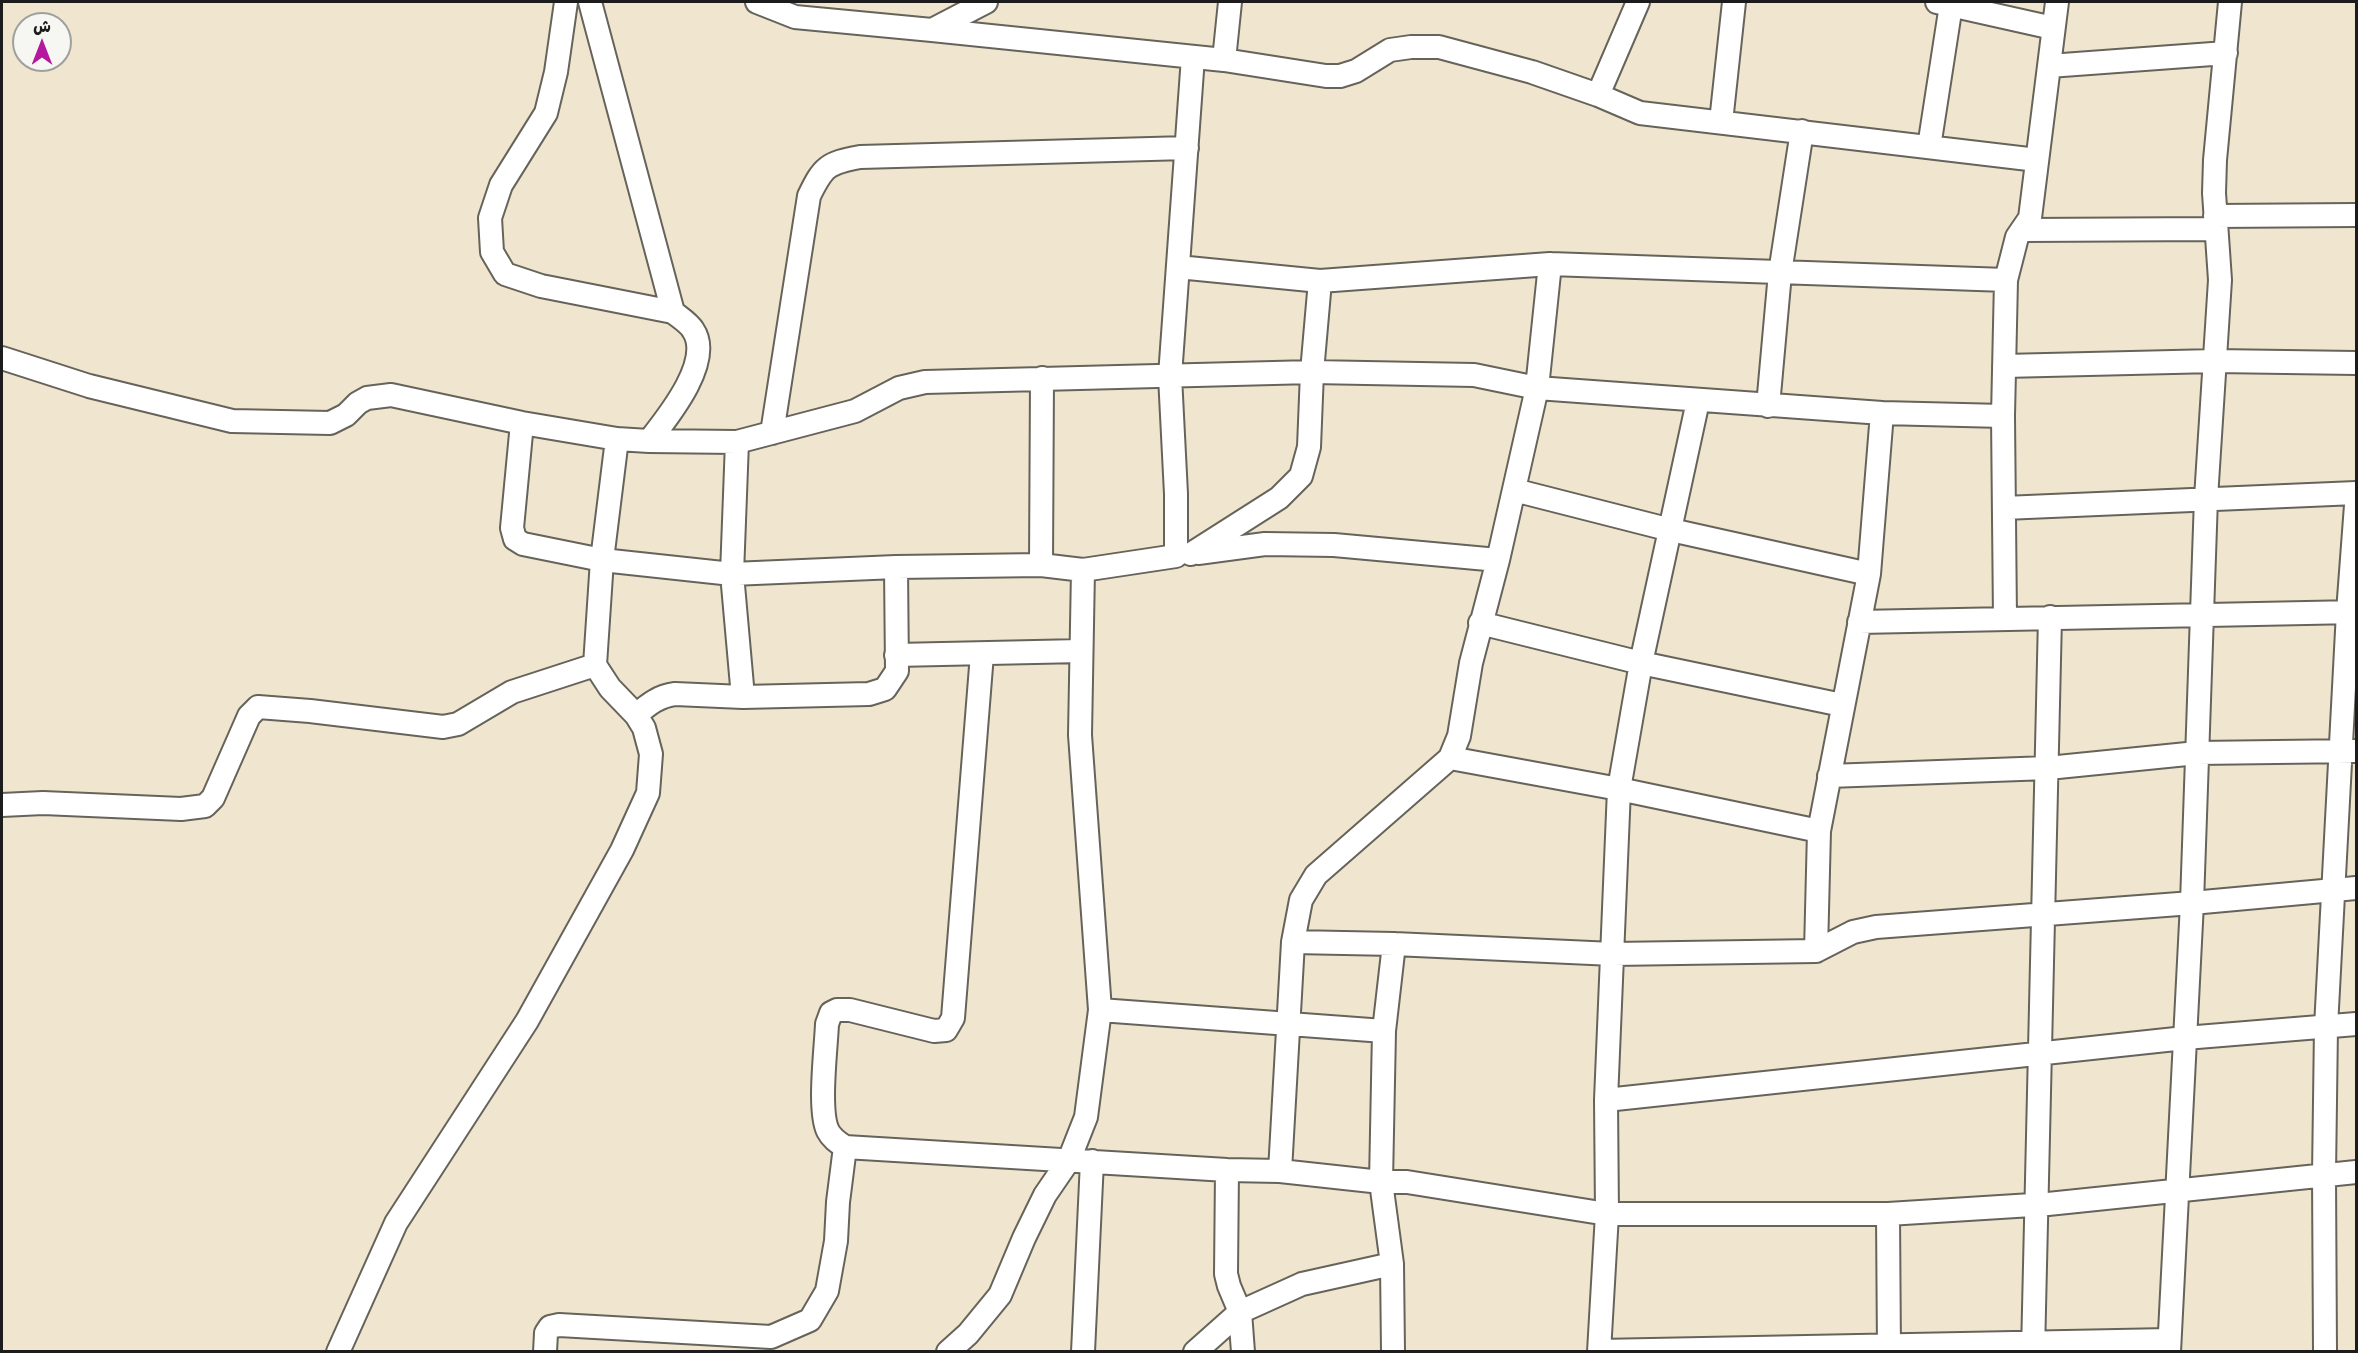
<!DOCTYPE html>
<html>
<head>
<meta charset="utf-8">
<style>
  body { margin:0 }
  #map { position:relative; width:2358px; height:1353px; overflow:hidden; background:#f0e6cf; font-family:"Patrick Hand","Playpen Sans Arabic",sans-serif }
  canvas { display:block }
  .frame { position:absolute; inset:0; border:3px solid #1c1c1c; pointer-events:none }
  .north { position:absolute; left:12px; top:12px; width:60px; height:60px; box-sizing:border-box; background:#f6f6f2; border:2px solid #9f9f9c; border-radius:50%; rotate:0deg; font-size:16px; font-weight:700; line-height:24px; text-align:center; color:#1c1c1c }
  .north::after { content:''; display:block; margin:auto; width:21px; height:27px; background:#b5179e; clip-path:polygon(50% 0,100% 100%,50% 72%,0 100%) }
</style>
</head>
<body>
<div id="map">
<canvas width="2358" height="1353"></canvas>
<div class="frame"></div>
<div class="north">ش</div>
</div>
<script>
const c = document.querySelector('canvas').getContext('2d');
c.lineJoin = 'round';
function strokePath(path, color, width, dash) { c.strokeStyle = color; c.lineWidth = width; c.lineCap = dash ? 'butt' : 'round'; c.setLineDash(dash || []); c.stroke(path); }
const minor = new Path2D(`
  M566,2l-10,70 -10,41 -45,72 -11,33 2,34 13,22 36,12 132,26
  M757,2l38,15 137,13 54,-28
  M1937,2l116,26
  M932,30l292,30 102,16h14l16,-5 34,-21 21,-3h28l93,25 66,23 40,-93
  M1224,60l6,-58
  M2049,66l177,-13
  M1598,95l42,18 397,47
  M1721,122l13,-120
  M1929,147l22,-142
  M2215,216l141,-1
  M2023,230l193,-1
  M1178,267l142,14 230,-17 456,16
  M2,358l87,28 143,35 98,2 16,-8 12,-12 9,-5 24,-3 131,28 95,16 32,2c18,-23 65,-80 44,-111 -4,-7 -14,-13 -20,-18l-83,-310
  M2004,366l211,-5 141,2
  M1768,406l12,-133 22,-142
  M522,423l-10,105 3,11 8,5 79,16 130,14 164,-7 145,-2 42,5 93,-14v-62l-6,-118 23,-319
  M772,433l37,-237c14,-29 18,-33 51,-39l327,-9
  M649,441l88,1 118,-31 44,-23 26,-6 387,-10 162,3 63,13 345,25 121,3
  M737,442l-5,132 11,123
  M1514,490l157,40 198,44
  M2004,508l352,-15
  M1198,553l67,-9 69,1 164,15
  M1191,554l88,-56 22,-22 8,-29 3,-75 8,-91
  M1041,565l1,-187
  M2005,619l-2,-203 3,-136 11,-43 13,-19 27,-216
  M1859,622l497,-10
  M1480,623l161,40 201,42
  M896,655l185,-4
  M636,715c13,-11 23,-19 39,-21l68,3 126,-3 16,-5 12,-18 -1,-104
  M1450,758l169,31 200,42
  M1829,776l219,-8 149,-15 158,-2
  M2,805l41,-2 138,6 24,-3 8,-8 36,-82 9,-9 52,4 133,16 15,-3 54,-32 83,-27
  M1293,942l101,2 219,10 203,-3 37,-19 23,-5 316,-24 164,-15
  M1816,951l3,-120 50,-257 13,-161
  M1100,1010l284,21
  M1606,1100l579,-62 171,-14
  M845,1147c-6,-4 -13,-8 -17,-16 -10,-20 -2,-82 -1,-107l4,-11 6,-3h13l84,21 12,-1 7,-12 29,-364
  M1227,1170l-1,104 3,12 11,26 3,40
  M1280,1171l13,-229 8,-42 15,-25 134,-117 9,-22 12,-73 27,-103 39,-172 13,-124
  M1888,1214l1,138
  M1599,1351l570,-11
  M338,1352l58,-129 131,-202 95,-171 26,-57 3,-39 -7,-26 -8,-13 -26,-27 -15,-23 7,-105 15,-121
  M545,1352l1,-19 4,-6 9,-2 212,12 39,-17 17,-29 9,-50 2,-39 7,-55 382,23 53,1 101,11h26l200,32h281l160,-10 308,-32
  M948,1352l20,-18 32,-39 24,-57 21,-43 24,-35 17,-43 14,-107 -20,-275 3,-165
  M1083,1352l9,-191
  M1195,1352l45,-40 62,-28 90,-20
  M1393,1352l-1,-88 -11,-82 3,-151 10,-87
  M1599,1352l8,-138 -1,-114 13,-311 22,-126 57,-262
  M2033,1352l17,-735
  M2169,1352l23,-449 14,-405 14,-218 -6,-87 1,-33 15,-158
  M2325,1352l-1,-177 2,-148 22,-415 8,-107`);
strokePath(minor, '#66635b', 26);
strokePath(minor, '#fff', 22);
</script>
</body>
</html>
